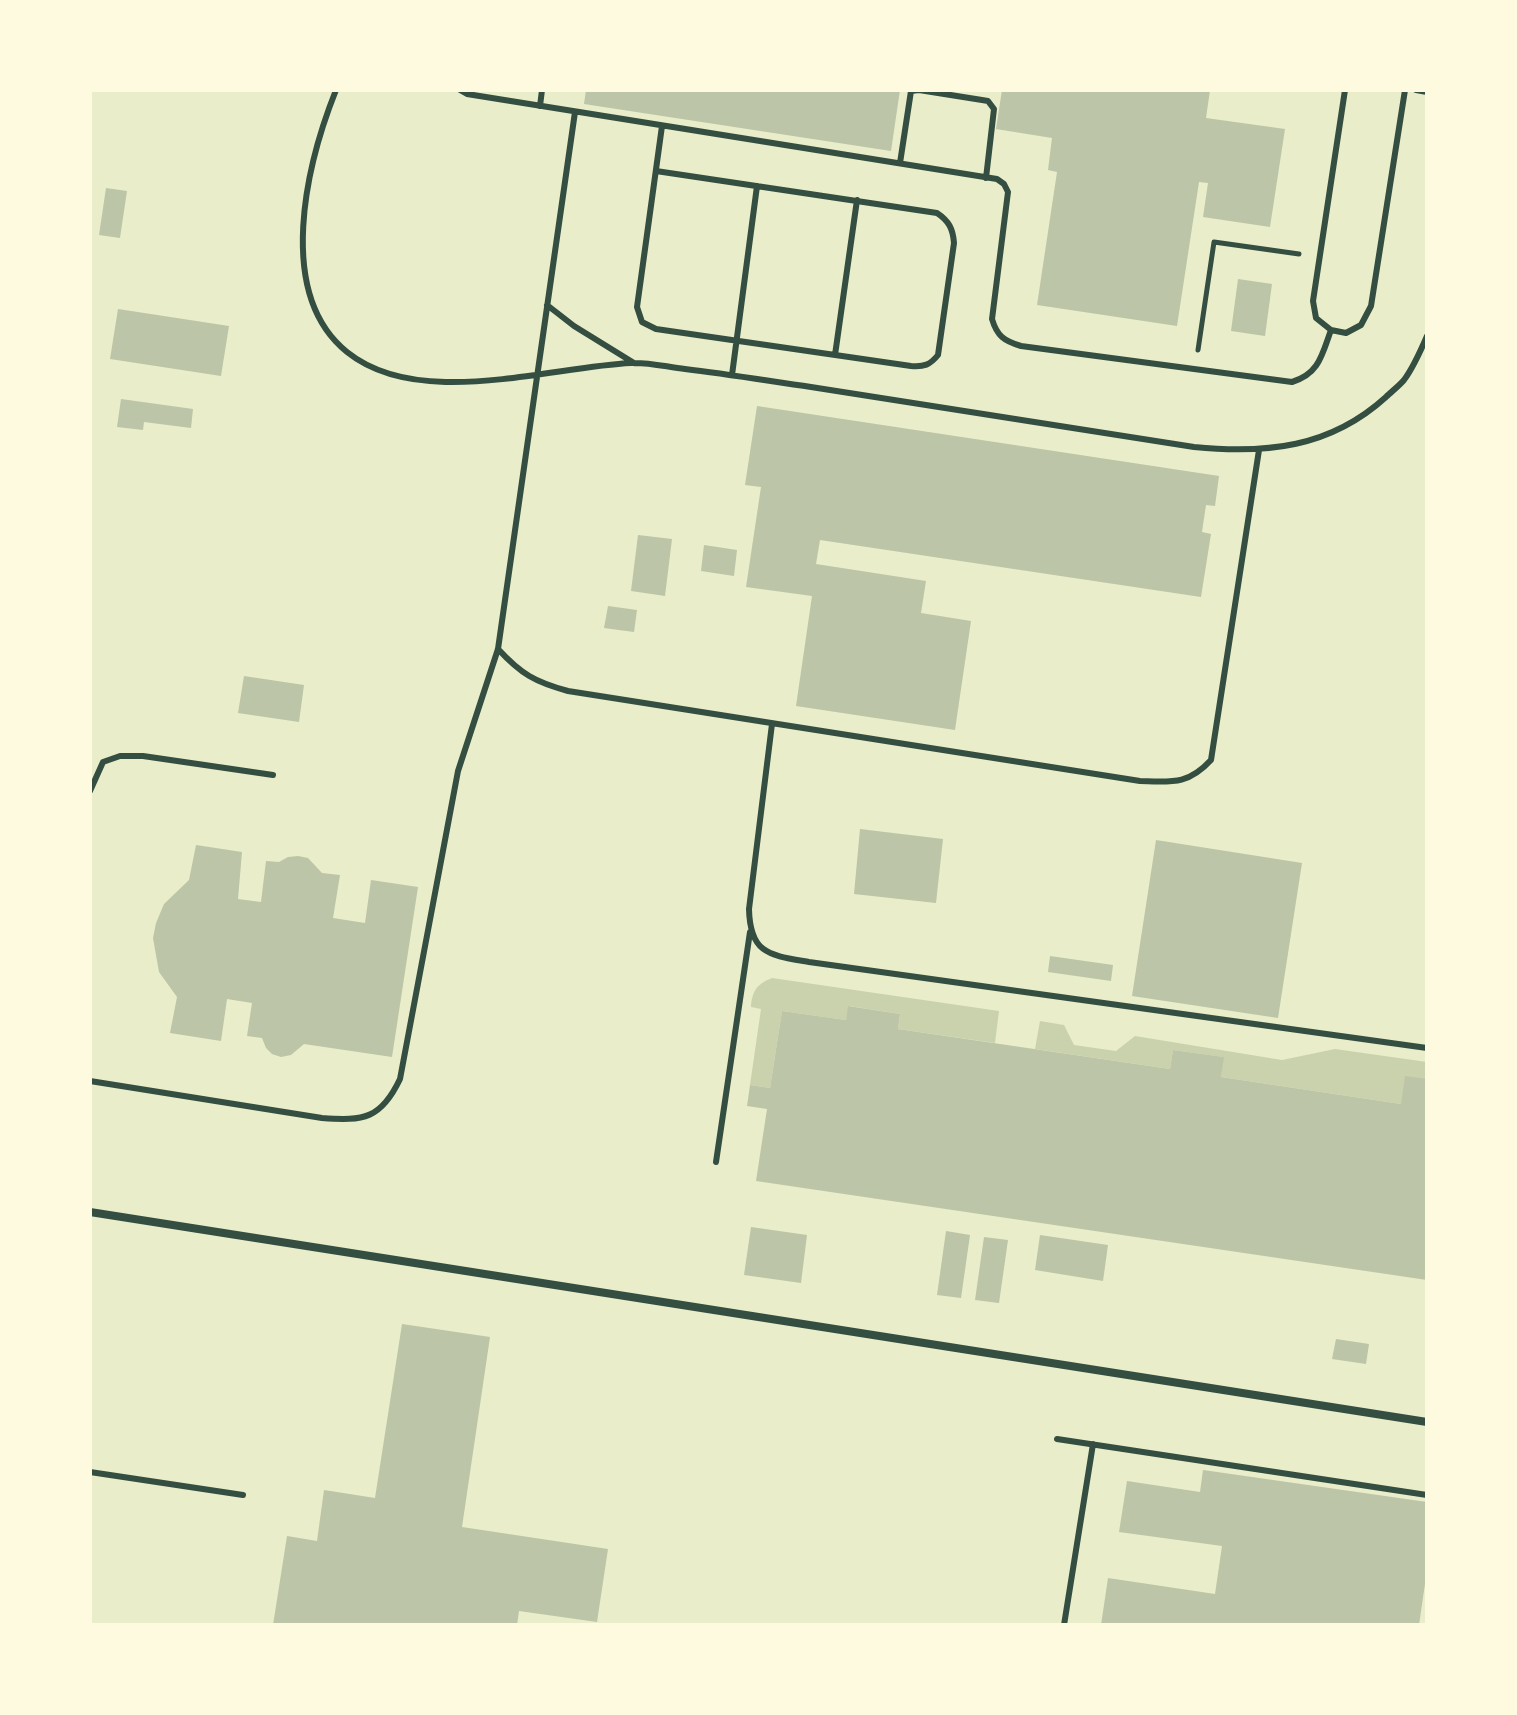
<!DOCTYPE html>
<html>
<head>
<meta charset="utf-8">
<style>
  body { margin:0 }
  #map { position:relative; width:1517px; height:1715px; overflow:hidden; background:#e9edc9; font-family:"Crimson Pro",serif }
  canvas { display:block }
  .frame { position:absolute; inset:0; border:92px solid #fefae0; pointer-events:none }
</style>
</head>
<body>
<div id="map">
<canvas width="1517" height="1715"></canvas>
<div class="frame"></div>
</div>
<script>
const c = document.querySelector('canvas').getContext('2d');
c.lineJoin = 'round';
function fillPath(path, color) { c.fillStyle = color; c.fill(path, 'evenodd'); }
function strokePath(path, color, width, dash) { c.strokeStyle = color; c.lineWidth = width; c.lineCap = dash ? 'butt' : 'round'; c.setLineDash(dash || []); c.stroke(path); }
fillPath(new Path2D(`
  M772,978l227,33 -4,32 -97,-14 2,-15 -51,-8 -3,14 -64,-9 -12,77 -20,-3 11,-76 -10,-2c1,-16 6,-23 21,-29z
  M1040,1021l24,4 10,20 42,6 19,-15 147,24 53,-11 92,13v17l-26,25 -180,-27 2,-20 -50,-7 -3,19 -135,-20z`), '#cad2ad');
fillPath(new Path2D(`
  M586,90h314l-9,61 -307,-47z
  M1002,90h208l-4,28 79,11 -15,98 -67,-10 5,-34 -9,-1 -22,144 -140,-21 20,-133 -9,-2 4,-32 -56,-9z
  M106,188l21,3 -7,47 -21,-3z
  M1238,279l34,5 -7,52 -34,-5z
  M118,309l111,17 -8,50 -111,-17z
  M121,399l72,10 -2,19 -47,-6 -1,8 -26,-3z
  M757,406l462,70 -4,30 -9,-1 -4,27 9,2 -10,63 -381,-57 -4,24 110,17 -5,32 50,8 -16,109 -159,-24 16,-110 -66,-9 15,-100 -16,-2z
  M638,535l34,4 -7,57 -34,-5z
  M704,545l33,5 -3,26 -33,-5z
  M608,606l29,4 -3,22 -30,-4z
  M244,676l60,9 -5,37 -61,-9z
  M860,829l83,10 -7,64 -82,-9z
  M1156,840l146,23 -24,155 -146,-22z
  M196,845l46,7 -4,47 23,3 5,-41 13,1 9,-5 10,-1 10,2 14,15 18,2 -7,43 32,5 6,-43 47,7 -26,170 -88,-13 -13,11 -10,2 -9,-3 -6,-6 -4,-10 -15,-2 5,-33 -25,-4 -6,42 -51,-8 7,-36 -18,-25 -6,-34 3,-15 8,-19 25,-24z
  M1050,956l63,9 -2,16 -63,-9z
  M848,1006l52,8 -2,15 272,40 3,-19 51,7 -3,20 180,27 4,-28 22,3v201l-671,-99 11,-72 -20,-3 3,-21 20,3 12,-77 64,9z
  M751,1227l56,8 -6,48 -57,-8z
  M946,1231l24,4 -9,63 -24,-3z
  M1040,1235l68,10 -5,36 -68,-11z
  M984,1237l24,3 -9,63 -24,-3z
  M402,1324l88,13 -28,190 146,22 -11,73 -78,-11 -2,14h-244l14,-89 30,5 7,-51 51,8z
  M1336,1339l33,5 -3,20 -34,-5z
  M1203,1470l224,32v68l-8,55h-318l7,-47 107,16 7,-48 -103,-14 8,-51 73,11z`), '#bcc5a7');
strokePath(new Path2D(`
  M1198,350l16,-108 85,12`), '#344e41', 5);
strokePath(new Path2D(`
  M336,90c-29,73 -62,203 11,262 72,58 201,15 284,11 17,-1 36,4 54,6 42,5 84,12 126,18 127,20 255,40 383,60 72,7 136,1 192,-50 5,-5 13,-11 18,-17 9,-12 17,-30 23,-44
  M460,90l7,4 530,85 7,5 4,8 -16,127c5,17 12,22 29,27l271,36c27,-8 30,-27 39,-52
  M1345,90l-32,211 3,17 15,12 15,3 15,-8 10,-19 34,-216
  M1416,90l11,2
  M540,106l2,-16
  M900,163l11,-72 8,-1 63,10 6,1 6,8 -8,69
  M656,171l281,42c12,8 16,16 17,30l-16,112c-8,10 -14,12 -27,11l-255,-37 -14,-7 -5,-15 25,-181
  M547,305l27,21 60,37
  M835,355l22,-155
  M732,375l25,-189
  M498,649c23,25 37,33 70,42l572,90c32,1 48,4 71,-21l48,-310
  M772,724l-23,185c1,45 20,46 60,53l618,86
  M90,791l13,-29 17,-6h23l130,19
  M90,1081l232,37c42,3 59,1 78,-39l58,-308 40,-122 77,-537
  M716,1162l34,-230
  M1057,1439l370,56
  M90,1472l153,23
  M1064,1625l29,-181`), '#344e41', 6);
strokePath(new Path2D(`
  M90,1212l1337,210`), '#344e41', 8);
</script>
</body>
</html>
